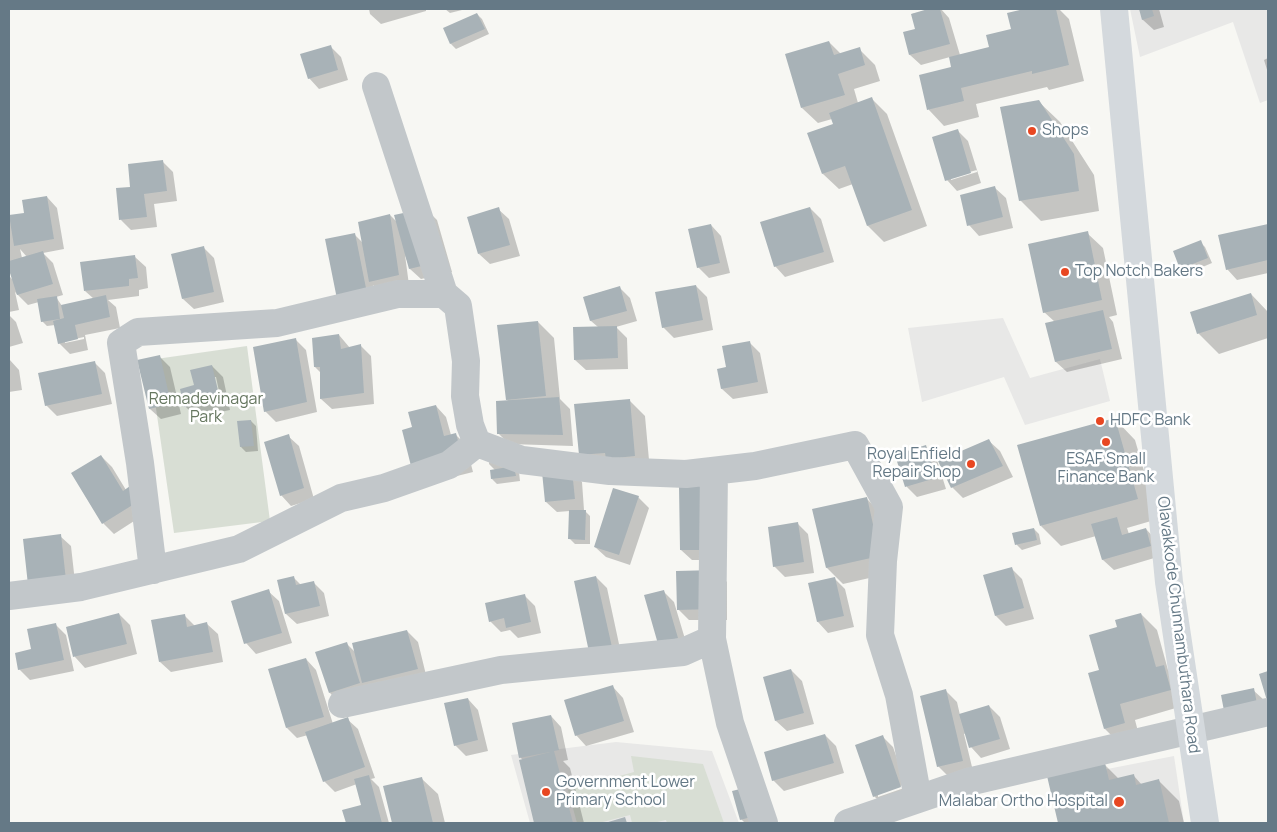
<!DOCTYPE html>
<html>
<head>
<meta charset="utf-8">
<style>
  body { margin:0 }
  #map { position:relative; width:1277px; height:832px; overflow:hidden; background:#f7f7f3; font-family:Manrope,sans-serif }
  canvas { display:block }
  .frame { position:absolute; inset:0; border:10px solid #657986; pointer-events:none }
</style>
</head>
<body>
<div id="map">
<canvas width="1277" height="832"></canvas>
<div class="frame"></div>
</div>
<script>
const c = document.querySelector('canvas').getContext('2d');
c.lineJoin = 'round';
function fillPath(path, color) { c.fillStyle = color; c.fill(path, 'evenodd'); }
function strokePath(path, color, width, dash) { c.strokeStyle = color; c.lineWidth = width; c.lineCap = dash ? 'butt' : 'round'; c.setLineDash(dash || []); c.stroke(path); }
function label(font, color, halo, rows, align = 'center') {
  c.font = font + ' Manrope,sans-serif'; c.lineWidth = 5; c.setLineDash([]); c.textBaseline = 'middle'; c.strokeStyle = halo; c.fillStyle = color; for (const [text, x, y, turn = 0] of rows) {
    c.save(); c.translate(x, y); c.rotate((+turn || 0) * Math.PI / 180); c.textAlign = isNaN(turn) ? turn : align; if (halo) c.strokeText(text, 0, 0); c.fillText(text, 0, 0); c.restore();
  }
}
fillPath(new Path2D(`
  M1130,9h138v91l-8,3 -27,-81 -93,35z
  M1003,318l27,60 70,-19 10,42 -85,24 -21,-48 -82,25 -14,-74z
  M616,742l96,9 27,72h-209l-19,-68z
  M1174,756l10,67h-122l-11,-43z`), '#e8e8e7');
fillPath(new Path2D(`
  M247,346l23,175 -96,12 -25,-173z
  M631,756l72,8 21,59h-57l-1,-3 -13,3h-21l-2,-8 -31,8h-22l-9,-33 66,-18z`), '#d8ded4');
fillPath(new Path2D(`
  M369,9h57v2l-45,13 -11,-10z
  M445,9h21l-16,4z
  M932,9h9l8,9 11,37 30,-7 22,-18 -4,-16 21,-5h30l10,10 15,62 -35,9 -2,-3 -71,17 3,13 -35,9 -15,-16 -9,-34 33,-8 -3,-11 -29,8 -11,-10 -6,-22 13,-3 -5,-16z
  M1140,9h19l5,18 -10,3 -11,-10z
  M477,14l5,5 7,15 -33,15 -5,-5 -6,-15z
  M829,42l12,12 18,-5 16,16 5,16 -26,8 4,14 13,-5 16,16 40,112 -43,16 -16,-16 -15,-42 -14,5 -16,-15 11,-50 -2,-5 -14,4 -16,-15z
  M330,46l11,11 7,23 -29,9 -10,-11z
  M1268,58v15l-4,-13z
  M1039,102l21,20 34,53 5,36 -58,10 -21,-21z
  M957,130l11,11 13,42 -24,8 -10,-11zM977,170v2l-26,8v-3z
  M162,161l11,11 4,29 -23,3 3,23 -26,3 -10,-10 11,-32z
  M995,188l11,10 7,30 -34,8 -10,-11z
  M47,197l10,11 7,41 -21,4 10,10 10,32 -7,2 6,9 32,-7 -9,-8 50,-34 11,10 2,21 -9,2v6l-31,4 8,7 4,21 -35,7 3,15 -18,4 -11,-11 -4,-18 -8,1 -5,-5 -3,-19 -11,3 -13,-13 4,18 -10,2v-36l4,4 -4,-14v-47l2,2 14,-7zM20,249l7,8 -5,1zM84,337v2l-19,4v-2z
  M810,208l11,11 13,43 -49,15 -10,-11z
  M426,209l11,11 15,52 -31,7 -11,-10 -5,-14 4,30 -29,7 -7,-7 4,18 -28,6 5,-75 9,9 27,-28 8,8z
  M498,209l11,10 11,37 -30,8 -11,-10z
  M711,225l10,11 9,37 -21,5 -11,-11z
  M1268,225v48l-31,7 -10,-11 -8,-33z
  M1087,233l16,15 14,67 -8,2 4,5 9,37 -55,13 -11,-10 -1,-40 -11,-10z
  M1200,242l5,5 7,16 -26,11 -5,-6 -6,-16z
  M203,247l11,11 10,44 -30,7 -11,-10z
  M696,286l11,11 6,33 -39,8 -11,-11z
  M619,287l11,11 7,23 -21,6 11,11 1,31 -42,1 -11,-10 23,-33 -7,-6 -7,-24z
  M1251,294l17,18v26l-49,16 -21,-21z
  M9,315l7,7 7,21 -14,4z
  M538,322l16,16 6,61 10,10 3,37 -64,-2 -11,-11 11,-31 -2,-2z
  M339,335l11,13 11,-2 10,10 3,48 -42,5 -11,-10v-26l-6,-6z
  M295,339l11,11 11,62 -41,10 -11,-11z
  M749,342l11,11 8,40 -35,6 -11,-10 6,-21z
  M159,356l11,11 11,47 -20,5 -11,-10 -11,-48z
  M9,359l10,11 3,20 -13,2z
  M94,362l11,11 7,31 -55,12 -11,-11z
  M212,366l11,11 7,33 -34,7 -11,-11 10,-20zM214,377h2l6,28 -2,1z
  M629,400l16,16 5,55 -70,-16z
  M436,406l10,11 5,18 4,-1 11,11 7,27 -48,12 -12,-56z
  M1115,419l20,21 23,79 -31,9 2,6 17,-5 10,11 5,16 -47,14 -11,-10 -7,-24 -35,10 -20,-20z
  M251,421l5,5 2,25 -12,1 -5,-5z
  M288,436l11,10 15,53 -23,7 -10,-11z
  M989,441l11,10 13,26 -50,21 -11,-11z
  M925,447l11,10 10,32 -29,8 -10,-10 -10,-31z
  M490,452l29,20 1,9 -23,3 -5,-5 3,-9 -6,-6z
  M101,456l11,11 14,23 22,22 -34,22 -11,-11z
  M572,471l10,11 2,28 6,6v28h-15l-5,-5v-28l-13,1 -11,-10z
  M680,487l44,73h-32l-11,-10z
  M638,497l11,11 -19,57 -24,-8 -11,-10z
  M866,498l16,16 14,58 -53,12 -16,-16 -13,-58z
  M798,524l10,10 6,39 -29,4 -11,-11z
  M1034,529l5,5 2,10 -19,6 -5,-5 -3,-11z
  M60,536l11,10 5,45 -36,4z
  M1012,569l10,10 12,40 -28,7 -10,-10z
  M716,571l11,11v38h-38l-11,-11z
  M293,577l8,8 12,-3 11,11 5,23 -32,8 -11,-10z
  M596,577l11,11 15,70 -21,4z
  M834,578l11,11 9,38 -26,6 -10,-11 -9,-38z
  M268,591l11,10 13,42 -36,11 -10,-11z
  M663,591l11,11 14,47 -18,5z
  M524,595l11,11 6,27 -23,5 -8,-8 -9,2 -11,-11z
  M119,614l11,11 7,29 -52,14 -10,-11 -8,-30z
  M1141,614l16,16 11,40 12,12 6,23 -51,15 5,19 -19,6 -16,-16 -5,-59 18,-42z
  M184,615l11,11 12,-2 11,10 5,28 -52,10 -11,-10z
  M55,624l11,11 8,36 -44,9 -11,-11z
  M407,631l11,11 9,37 -87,24 -10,-10 16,-50 10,10z
  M306,659l10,11 17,54 14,-5 11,10 17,49 -4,1 8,8 10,36h-42l-3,-12 18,-5 -5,-22 -22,8 -11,-11 -16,-46 -11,3 -10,-10z
  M791,670l11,11 12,43 -27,7 -11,-10z
  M613,687l10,11 11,34 -48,14 -10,-11z
  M1253,690l11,10 -27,26z
  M946,691l11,11 3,13 29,-9 11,11 10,32 -29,9 -10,-11 -5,-14 -2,1 9,37 -24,6 -11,-11z
  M468,699l10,11 10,41 -22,5 -11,-11z
  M551,716l10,11 7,33 -5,1 7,7 14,55h-48l-16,-62 3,-1 -3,-3z
  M825,735l11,11 8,27 -60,18 -11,-11z
  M882,736l11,11 13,37 -28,10v3l29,-10 -22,20 -11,-11z
  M1104,764l15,15 15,-3 8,9 17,-4 20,20 5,22h-124l-11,-46z
  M422,779l16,15 7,29h-52l-9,-36z
  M752,787l-2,36h-5l-4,-4z`), '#0003');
fillPath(new Path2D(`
  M928,9h12l10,35 -41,11 -6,-23 12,-3 -4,-15z
  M1024,9h32l13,56 -37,9v-3l-71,17 3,13 -37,9 -8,-35 32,-8 -2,-10 40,-10 -3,-12 25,-6 -4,-16z
  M1139,9h13l2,7 -12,4z
  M477,13l8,16 -35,15 -7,-16z
  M829,41l5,14 26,-8 5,18 -27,9 7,21 -44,13 -16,-54z
  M331,45l7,25 -30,9 -8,-25z
  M872,97l40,113 -45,16 -22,-60 -23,8 -15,-41 26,-9 -4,-11z
  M1039,100l35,54 5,37 -60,10 -19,-94z
  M958,129l13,44 -26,8 -13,-44z
  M163,160l4,31 -23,3 3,23 -28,3 -3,-32 14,-1 -2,-23z
  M995,186l8,31 -36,9 -7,-31z
  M47,196l7,43 -40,7 -5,-31 15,-2 -2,-13z
  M499,207l11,38 -32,9 -11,-37z
  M810,207l14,45 -50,15 -14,-45z
  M427,208l16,53 -34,8 -15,-54z
  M390,214l9,61 -30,7 -11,-60z
  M711,224l9,39 -23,5 -9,-39z
  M1268,224v36l-42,10 -8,-35z
  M1088,231l14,69 -59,13 -15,-69z
  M355,233l12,60 -30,6 -12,-60z
  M1201,240l7,18 -28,11 -7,-18z
  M204,246l10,46 -32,7 -11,-45z
  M43,251l10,33 -36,11 -8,-25v-9z
  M135,255l3,23 -9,1v7l-45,5 -4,-29z
  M696,285l7,35 -41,8 -7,-36z
  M620,286l7,25 -37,10 -7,-24z
  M1251,293l6,22 -60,19 -7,-22z
  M106,295l4,22 -35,8 3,14 -20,5 -5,-23 11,-3 -3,-13z
  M57,296l3,23 -19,3 -4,-23z
  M1103,310l9,39 -57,13 -10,-39z
  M538,321l8,75 -40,4 -9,-75z
  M617,326l1,32 -44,2 -1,-33z
  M339,334l2,15 20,-5 3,49 -44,6v-32h-6l-2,-29z
  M296,338l11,64 -43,10 -11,-65z
  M750,341l8,41 -37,7 -4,-20 9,-2 -4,-21z
  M160,355l11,49 -22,5 -12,-49z
  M95,361l7,33 -57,12 -7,-33z
  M212,365l8,34 -36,8 -4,-18 14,-4 -4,-15z
  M559,397l4,38 -66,-1 -1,-33z
  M630,399l5,57 -29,3 -1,-6 -26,2 -5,-51z
  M436,405l8,31 12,-3 7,28 -50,13 -11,-44 10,-3 -4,-15z
  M1115,418l23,81 -98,27 -23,-81z
  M251,420l3,26 -14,1 -3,-26z
  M289,434l15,54 -24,8 -16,-54z
  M989,439l14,27 -52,22 -13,-27z
  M926,445l10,33 -31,9 -10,-32z
  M101,455l22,36 7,-5 9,15 -37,23 -31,-51z
  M514,466l2,10 -25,3 -1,-9z
  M572,470l3,29 -30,3 -3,-30z
  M679,486h34l1,64h-34z
  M613,488l26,8 -20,59 -25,-8z
  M867,497l13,59 -54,12 -14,-59z
  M569,510h17l-1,30 -17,-1z
  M1117,517l5,18 24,-7 5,18 -49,14 -11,-36z
  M798,522l6,40 -31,5 -5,-40z
  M1034,528l3,12 -22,5 -3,-12z
  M61,534l5,46 -38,5 -5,-46z
  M1012,567l12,41 -29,8 -12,-41z
  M716,570l1,39 -40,1 -1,-39z
  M294,576l2,9 18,-4 6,25 -35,8 -8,-34z
  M596,576l16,71 -23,5 -15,-71z
  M835,577l9,39 -27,6 -9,-39z
  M269,589l13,44 -38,11 -13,-43z
  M664,590l14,48 -20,6 -14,-49z
  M525,594l6,28 -25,6 -2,-10 -15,4 -4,-19z
  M119,613l8,31 -54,13 -7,-30z
  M1141,613l15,54 8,-2 7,25 -51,14 5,19 -21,6 -16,-56 11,-3 -10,-35 28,-8 -2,-7z
  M185,614l2,13 20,-5 6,30 -54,10 -8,-42z
  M56,623l8,37 -46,10 -3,-17 16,-4 -4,-20z
  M407,630l11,39 -56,14 -10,-40z
  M347,642l13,41 -31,10 -14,-41z
  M306,658l18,59 -38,11 -18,-59z
  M791,669l13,44 -29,8 -12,-44z
  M1268,671v33l-9,-30z
  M613,685l11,36 -49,15 -11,-36z
  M1254,688l4,21 -33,7 -4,-21z
  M946,689l17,72 -26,6 -17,-71z
  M468,698l10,42 -24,6 -10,-43z
  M989,705l11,34 -31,9 -10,-34z
  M551,715l8,35 -5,1 19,72h-39l-15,-63 31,-8 -31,6 -7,-35z
  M348,717l17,50 -42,15 -18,-50z
  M825,734l9,29 -62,18 -8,-29z
  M883,735l18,52 -28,10 -18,-52z
  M1105,763l4,17 25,-6 2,11 23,-6 10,44h-111l-11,-47z
  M369,775l13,48h-36l-4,-13 19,-5 -7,-26z
  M422,777l11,46h-41l-9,-37z
  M752,786l7,29 -19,5 -8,-29z
  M625,817l2,6h-22z`), '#a8b2b7');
strokePath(new Path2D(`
  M376,86l68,208
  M477,443l45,17 88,11 76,3 69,-8 100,-21 34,62 -6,54 -3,74 19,60 19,104
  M714,471l-2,168 18,84 34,100
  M9,596l72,-9 158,-38 102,-51 43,-10 65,-23 28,-22 -7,-18 -5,-29 1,-35 -8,-55 -14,-12h-46l-121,29 -139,9 -17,11 19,120 13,107
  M342,704l159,-34 182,-18 29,-13
  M848,823l120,-41 300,-70`), '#c2c7ca', 28);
strokePath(new Path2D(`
  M1114,9l55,573 36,241`), '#d4d9dd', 28);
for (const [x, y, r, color] of [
  [1032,131,5,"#e84722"],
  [1065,272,5,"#e84722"],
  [1100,421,5,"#e84722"],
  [1106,442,5,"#e84722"],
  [971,464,5,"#e84722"],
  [546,792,5,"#e84722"],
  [1119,802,6,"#e84722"]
]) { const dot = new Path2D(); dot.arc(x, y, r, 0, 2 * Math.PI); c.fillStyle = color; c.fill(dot); strokePath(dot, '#fff', 2); }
label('16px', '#657986', '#fff', [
  ["Shops",1042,131],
  ["Top Notch Bakers",1075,272],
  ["HDFC Bank",1110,421],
  ["Royal Enfield",961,455,"right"],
  ["Repair Shop",961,473,"right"],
  ["ESAF Small",1106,460,"center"],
  ["Finance Bank",1106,478,"center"],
  ["Government Lower",556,783],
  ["Primary School",556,801],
  ["Malabar Ortho Hospital",1108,802,"right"]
], 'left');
label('16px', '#667760', '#fff', [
  ["Remadevinagar",206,400],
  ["Park",206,418]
]);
label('16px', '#657986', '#fff', [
  ["Olavakkode Chunnambuthara Road",1178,625,83]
]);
</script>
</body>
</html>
